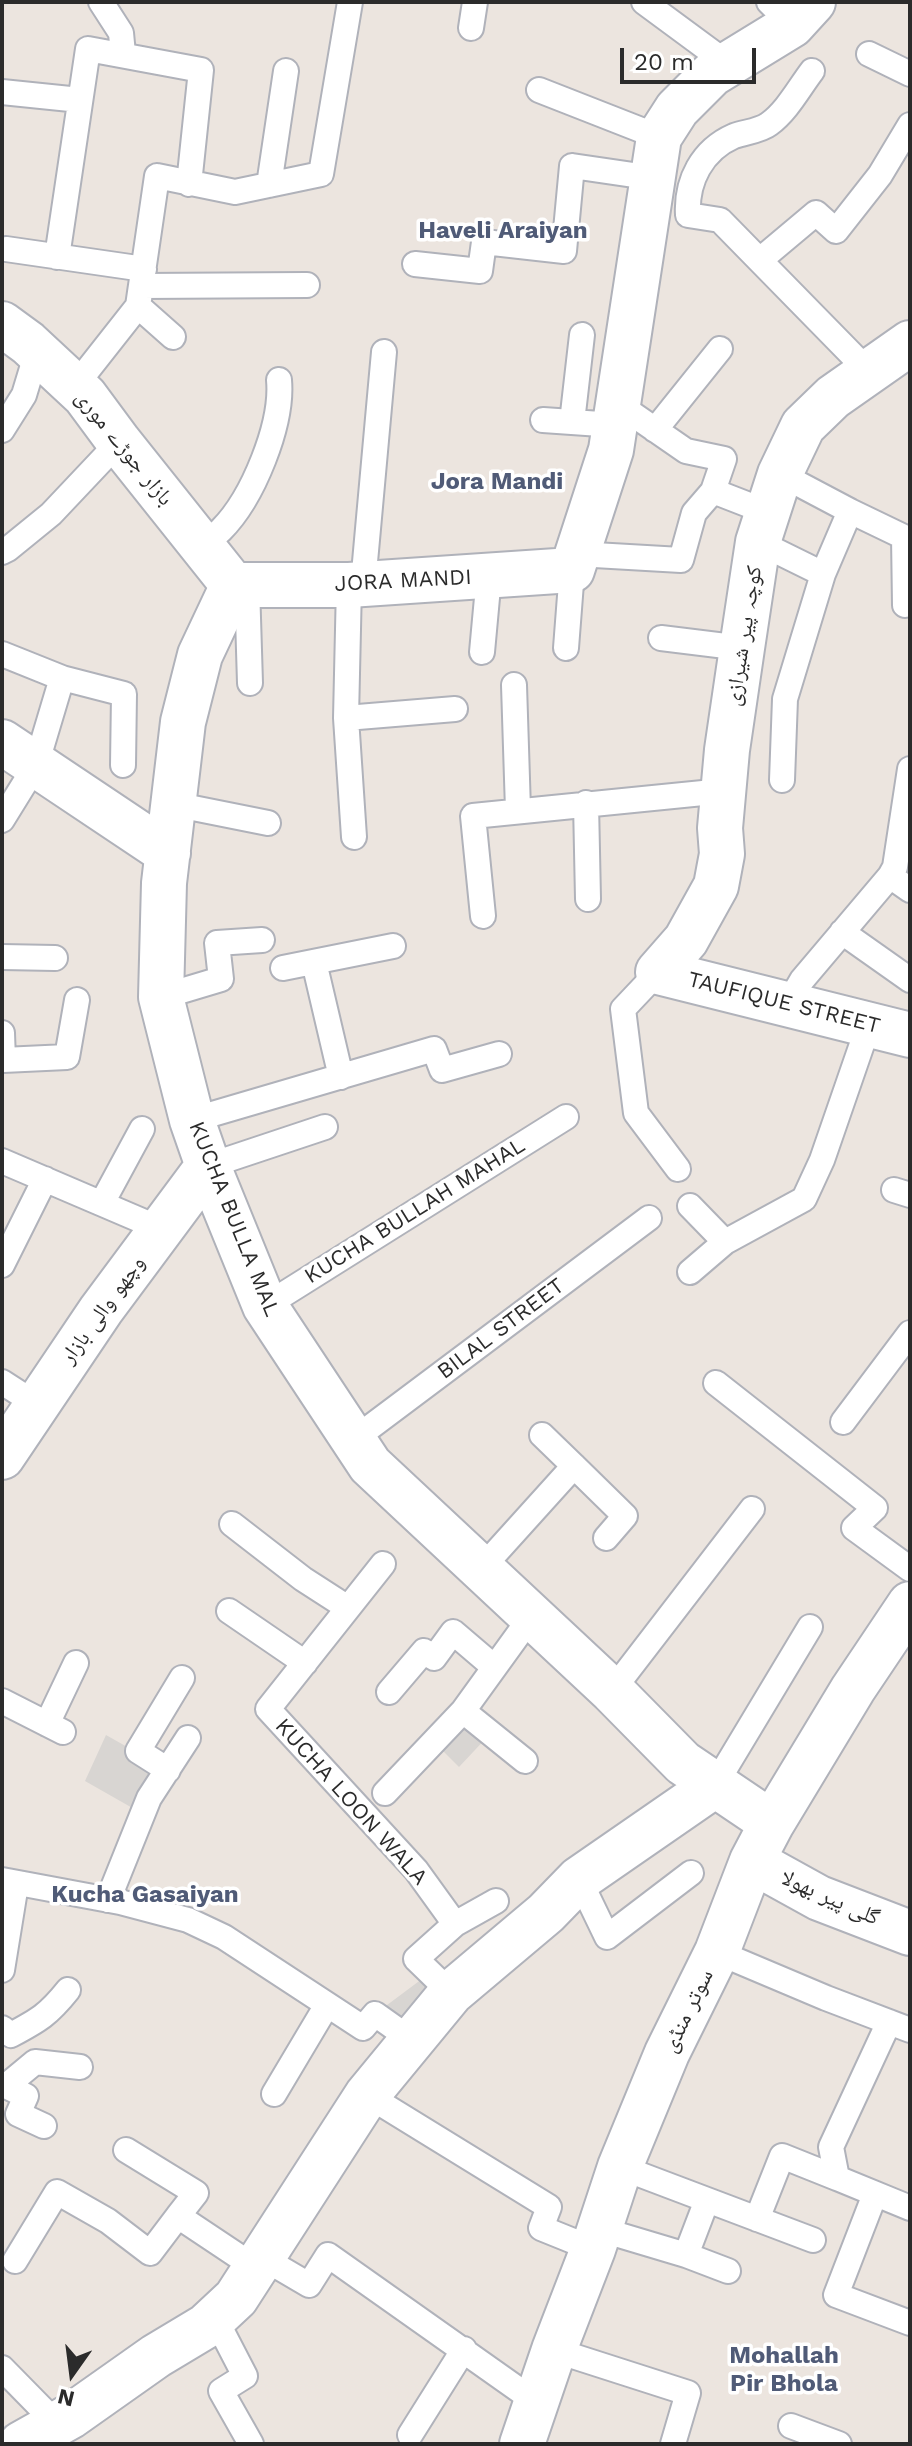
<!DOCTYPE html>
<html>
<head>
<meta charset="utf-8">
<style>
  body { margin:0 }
  #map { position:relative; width:912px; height:2446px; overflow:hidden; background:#ece5df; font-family:"Work Sans",sans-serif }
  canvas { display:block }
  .frame { position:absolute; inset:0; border:4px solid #2b2b2b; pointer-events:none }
  .north { position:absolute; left:32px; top:2334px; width:80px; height:80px; -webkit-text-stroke:6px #fff; paint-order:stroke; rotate:194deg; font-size:22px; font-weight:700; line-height:32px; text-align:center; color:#2b2b2b }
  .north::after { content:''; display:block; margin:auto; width:28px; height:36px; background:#2b2b2b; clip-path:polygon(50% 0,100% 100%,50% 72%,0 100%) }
  .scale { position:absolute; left:620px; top:48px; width:136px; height:36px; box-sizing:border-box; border:4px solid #2b2b2b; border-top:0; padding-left:10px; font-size:24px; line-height:28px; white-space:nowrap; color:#2b2b2b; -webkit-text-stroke:6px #fff; paint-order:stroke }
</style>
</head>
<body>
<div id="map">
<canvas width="912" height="2446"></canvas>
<div class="frame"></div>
<div class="north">N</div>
<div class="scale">20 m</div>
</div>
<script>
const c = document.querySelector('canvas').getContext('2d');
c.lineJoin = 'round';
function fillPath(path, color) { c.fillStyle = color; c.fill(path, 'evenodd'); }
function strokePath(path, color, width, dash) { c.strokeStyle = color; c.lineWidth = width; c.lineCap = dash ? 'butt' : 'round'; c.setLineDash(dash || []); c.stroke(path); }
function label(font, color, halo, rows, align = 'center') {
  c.font = font + ' "Work Sans","Noto Naskh Arabic",sans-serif'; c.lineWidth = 7; c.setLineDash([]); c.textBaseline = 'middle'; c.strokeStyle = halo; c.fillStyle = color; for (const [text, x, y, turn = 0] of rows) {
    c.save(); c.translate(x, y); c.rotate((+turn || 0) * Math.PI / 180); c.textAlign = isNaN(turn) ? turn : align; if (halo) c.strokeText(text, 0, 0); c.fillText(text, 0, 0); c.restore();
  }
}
fillPath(new Path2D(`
  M463,1711l27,23 -31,33 -25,-25z
  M106,1735l62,35 -25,44 -58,-33z
  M430,1973l21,20 -38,48 -38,-27z`), '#d8d5d2');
const lane = new Path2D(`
  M101,2l20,31 2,21
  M644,2l84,62
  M769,2l23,23
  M471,28l4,-26
  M869,54l41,20
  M812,71c-13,17 -25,40 -43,53 -9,7 -24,8 -35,12 -32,14 -48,45 -46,79l32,5 148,151
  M539,90l120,47
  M2,92l78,8
  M269,185l17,-114
  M6,249l138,20
  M57,257l31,-208 113,21 -12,114
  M760,260l56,-47 20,18 44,-56 30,-50
  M415,264l65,7 4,-29 80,9 8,-85 82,12
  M141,286l166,-1
  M138,306l35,31
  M75,386l63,-80 19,-130 78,16 86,-18 29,-172
  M618,404l68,47 38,8 -11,32 54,21
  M543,420l72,5
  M572,422l10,-87
  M2,430l22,-35 13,-43
  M655,430l65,-81
  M850,511l54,26 1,68
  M758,542l65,32 27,-63 -70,-37
  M201,545c7,-5 15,-10 20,-15 32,-32 62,-106 58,-150
  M2,552l6,-3 43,-35 68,-72
  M577,554l104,6 13,-47 19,-22
  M363,584l21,-232
  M247,585l3,98
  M349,585l-3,133 8,119
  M661,638l81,10
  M566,648l6,-78
  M482,652l7,-76
  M2,654l60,24 -26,87 -34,55
  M62,678l62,16 -1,71
  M514,685l4,125
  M346,718l109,-9
  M782,780l3,-81 38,-125
  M586,803l2,96
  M173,804l95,19
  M890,876l20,14
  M483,916l-10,-100 250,-25
  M842,932l68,48
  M2,957l53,1
  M314,962l27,115
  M283,968l110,-22
  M658,972l-35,37 13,104 42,56
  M161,997l60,-18 -4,-36 45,-3
  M788,1004l14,-24 88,-104 5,-9 15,-98
  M2,1033l1,27 64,-3 10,-57
  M192,1120l242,-71 8,21 57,-16
  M2,1161l159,68
  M208,1166l117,-39
  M894,1190l16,5
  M102,1203l40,-74
  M690,1206l35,36 79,-43 18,-39 47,-136
  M2,1265l43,-86
  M690,1272l35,-30
  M265,1306l301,-189
  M2,1382l34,22
  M716,1383l159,125 -21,20 56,41
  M843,1422l67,-89
  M542,1435l32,31
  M353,1440l296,-222
  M232,1524l71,55 45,29
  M383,1564l-115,145 148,161 39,54 -39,35 35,34
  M481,1569l93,-103 51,50 -19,22
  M229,1611l76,52
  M612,1691l140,-182
  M389,1692l35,-41 10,7 19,-26 41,35
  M2,1701l61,31
  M463,1711l62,50
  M47,1724l29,-61
  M168,1770l-30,-19 44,-73
  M715,1785l95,-158
  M385,1793l78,-82 68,-94
  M579,1879l28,58 84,-64
  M2,1880l118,22 68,18 36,17 139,91 12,-14 38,27
  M108,1900l41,-102 39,-60
  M455,1924l41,-23
  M717,1952l109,46 84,32
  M2,1970l14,-86
  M2,2028l9,7c28,-15 37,-20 57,-45
  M2,2084l24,12 -8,18 26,12
  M6,2086l29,-24 45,5
  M274,2094l53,-89
  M367,2095l182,112 -8,21 52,21
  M126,2150l70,43 -18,23
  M620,2167l193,73
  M837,2178l73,30
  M875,2194l-39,101 74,28
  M757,2219l25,-63 55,22 -6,-31 58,-125
  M599,2229l87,26 21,-55
  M686,2255l42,16
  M263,2258l46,27 19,-30 208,147
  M15,2261l42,-69 51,29 42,32 28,-37 78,52
  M215,2318l30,58 -24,15 30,53
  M554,2350l134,43 -15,51
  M2,2368l55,56
  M791,2426l48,18
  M410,2435l54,-86`);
const street = new Path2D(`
  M2,324l26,19 57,53 34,46 114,143
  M910,343l-77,54 -30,29 -23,48 -22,68 -16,106 -15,102 -7,78 2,26 -6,32 -30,54 -28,32 252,63
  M233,585l-33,70 -17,67 -19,161 -3,114 31,123 16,46 57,140 105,159 242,226 71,72 89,60
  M233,585h116l223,-15 39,-120 48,-313 18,-28 35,-35 80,-49 21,-23
  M2,742l166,111
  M2,1457l99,-147 107,-144
  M752,1861l67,37 91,35
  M21,2444l50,-28 85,-60 50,-30 30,-28 131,-203 84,-102 95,-80 33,-34 136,-94
  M522,2444l32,-94 39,-101 27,-82 47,-114 50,-101 35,-91 20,-38 81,-134 57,-85`);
strokePath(lane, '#b0b2ba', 28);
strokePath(street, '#b0b2ba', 48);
strokePath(lane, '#fff', 24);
strokePath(street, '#fff', 44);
label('22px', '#2b2b2b', '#fff', [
  ["بازار جوڑے موری",124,448,51],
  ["JORA MANDI",403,581,-3],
  ["کوچہ پیر شیرازی",744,636,-81],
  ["TAUFIQUE STREET",784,1003,14],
  ["KUCHA BULLAH MAHAL",415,1211,-32],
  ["KUCHA BULLA MAL",234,1219,68],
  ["وچھو والی بازار",103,1310,-54],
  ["BILAL STREET",501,1329,-37],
  ["KUCHA LOON WALA",351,1802,48],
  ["گلی پیر بھولا",830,1898,24],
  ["سوتر منڈی",688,2011,-64]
]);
label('bold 24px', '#505b77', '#fff', [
  ["Haveli Araiyan",503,231],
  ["Jora Mandi",497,482],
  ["Kucha Gasaiyan",145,1895],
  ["Mohallah",784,2356],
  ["Pir Bhola",784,2384]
]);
</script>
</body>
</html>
